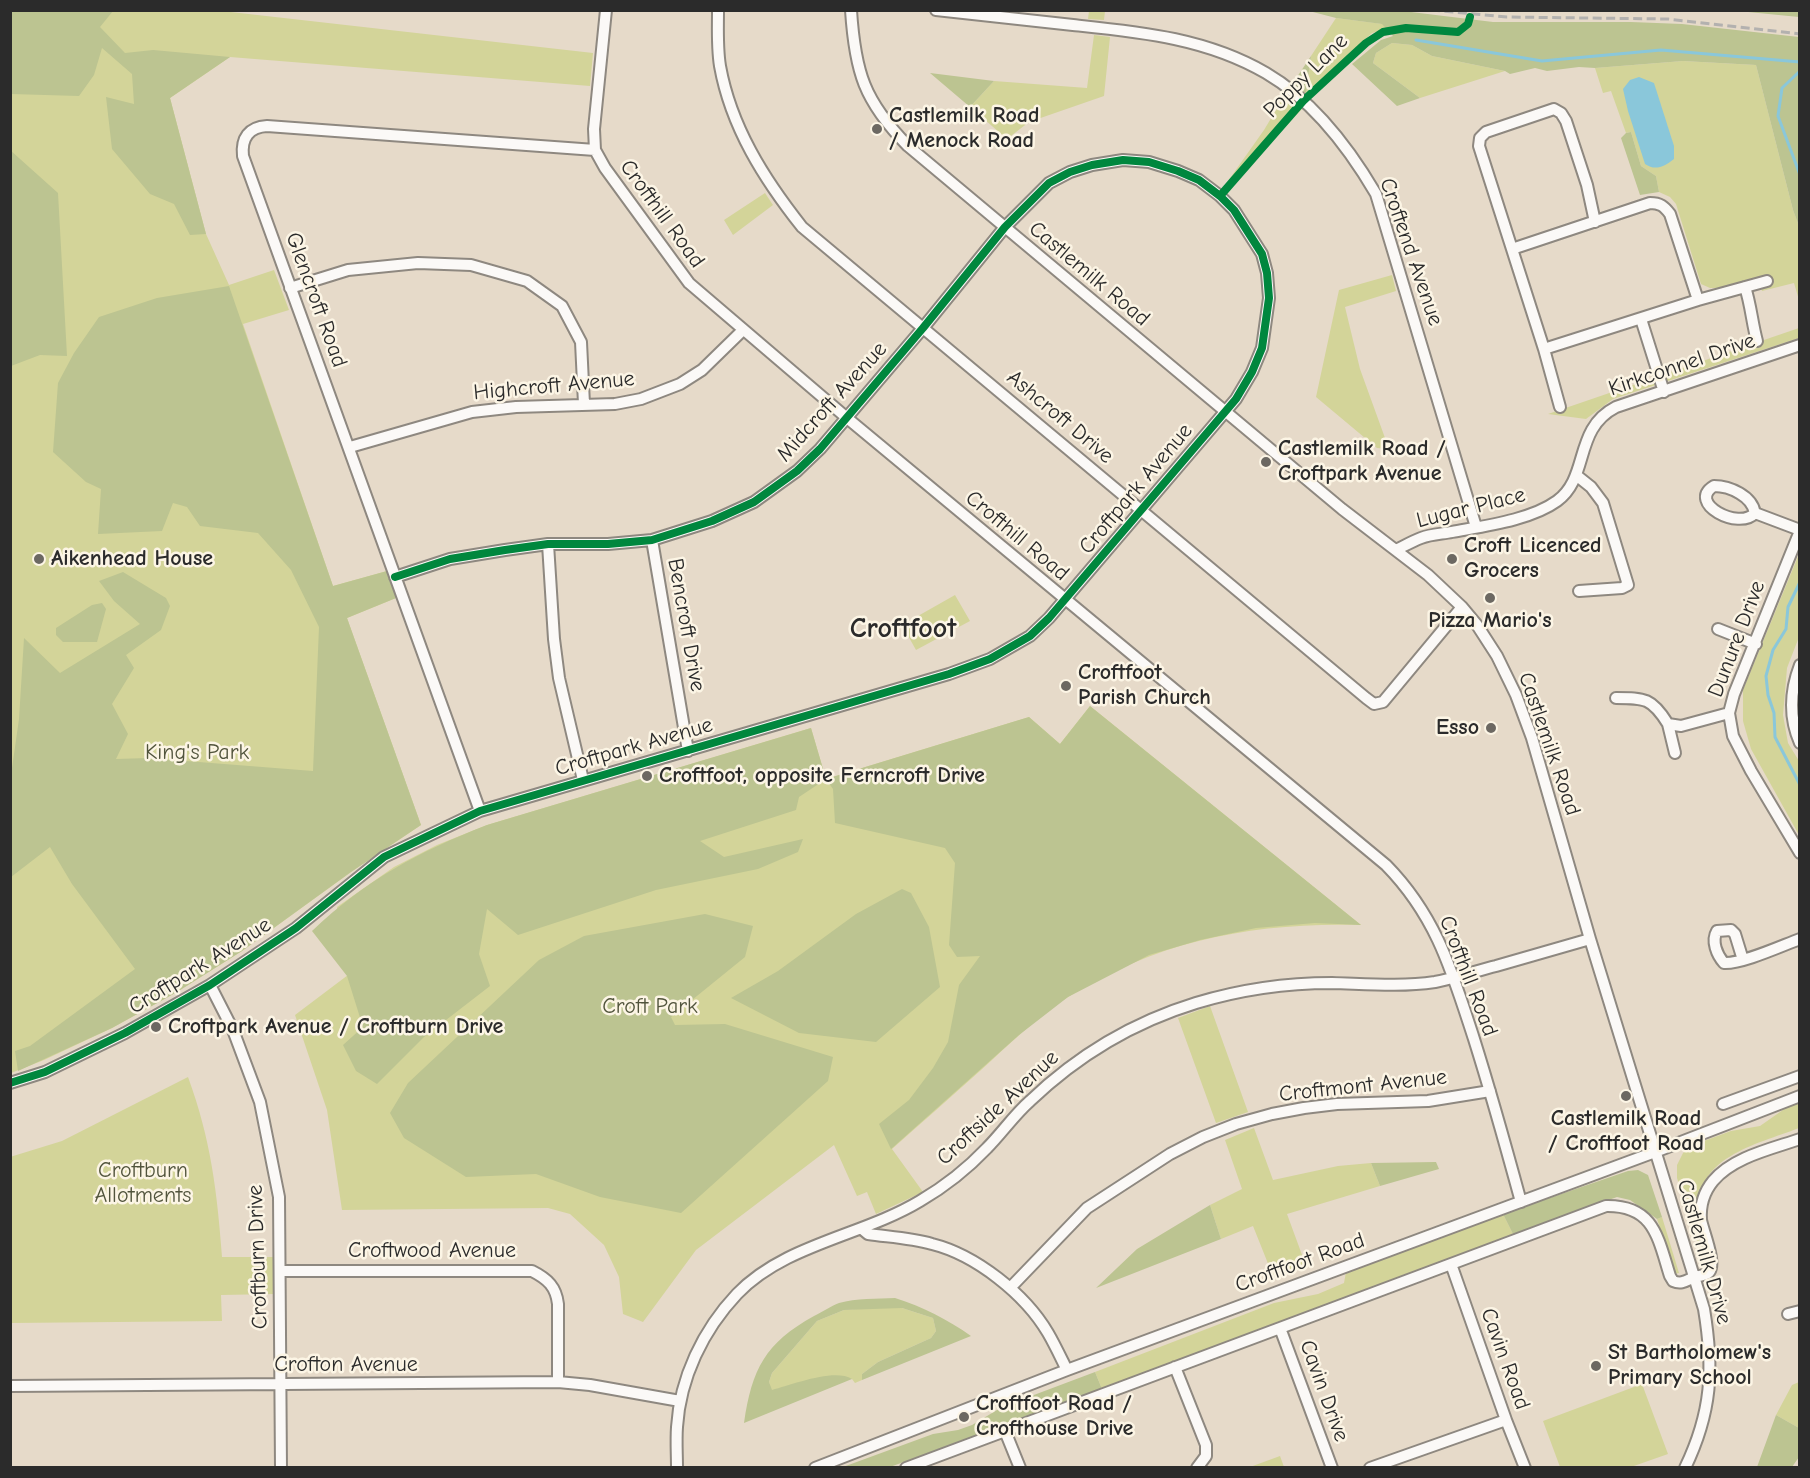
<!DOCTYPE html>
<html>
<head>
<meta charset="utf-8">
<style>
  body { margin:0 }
  #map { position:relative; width:1810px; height:1478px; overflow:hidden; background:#e6dac9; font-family:"Comic Neue",sans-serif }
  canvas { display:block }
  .frame { position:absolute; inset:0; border:12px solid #2b2b2b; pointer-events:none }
</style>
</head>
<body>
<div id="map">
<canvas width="1810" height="1478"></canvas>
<div class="frame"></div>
</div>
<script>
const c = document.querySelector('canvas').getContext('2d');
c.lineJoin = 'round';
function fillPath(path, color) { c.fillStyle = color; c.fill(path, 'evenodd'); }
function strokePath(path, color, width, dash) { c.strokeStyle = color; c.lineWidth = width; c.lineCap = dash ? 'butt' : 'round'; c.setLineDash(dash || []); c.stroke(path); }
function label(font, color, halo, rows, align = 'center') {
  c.font = font + ' "Comic Neue",sans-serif'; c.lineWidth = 5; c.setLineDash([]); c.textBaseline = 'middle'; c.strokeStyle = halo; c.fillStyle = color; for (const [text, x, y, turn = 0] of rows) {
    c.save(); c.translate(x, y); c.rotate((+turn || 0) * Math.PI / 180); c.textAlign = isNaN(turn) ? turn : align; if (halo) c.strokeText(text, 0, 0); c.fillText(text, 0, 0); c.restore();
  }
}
fillPath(new Path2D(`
  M11,11h211l371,42 -3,33 -360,-29 -60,41 36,136 23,51 45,-15 15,40 -46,14 90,262 54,-15 9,27 -49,20 74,207 -70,47 -109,79 -65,41 -65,36 -68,32 -33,13z
  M1089,11h16l-1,9 -16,-1z
  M1336,18l47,6 4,5 -15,4 -66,61 5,-38z
  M1094,35l16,2 -6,59 -75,26 -22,17 -37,-32 24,-26 93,7z
  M1392,43l20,2 20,11 73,15 -85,27 -47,-35 3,-10z
  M1683,61l73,4 37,145 6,16v74l-5,-17 -32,8 -1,-3h-51l-9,-4 -25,-80 -6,-7 -11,-5 -3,-16 -15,-10 -10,-34 -5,1 -15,-42 -8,2 -8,-25z
  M1285,95l17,14 -76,81 -3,-2 41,-58z
  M765,193l8,12 -40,30 -9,-15z
  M1392,275l4,16 -51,16 15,62 29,80 -12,-1 -61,-51 23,-107z
  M1799,328v10l-186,61 -27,20 -38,-5z
  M1799,554v83l-12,31 -4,47 5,28 11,18v74l-48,-86 -8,-28v-31z
  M955,595l15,26 -54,29 -14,-25z
  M1090,706l271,219c-105,-3 -203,15 -293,72 -32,20 -59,48 -87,73 -30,27 -60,53 -89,79l31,43 -47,22 -9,-22 -10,4 -23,-51 -138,105 -53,72 -20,-8 -4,-37 -15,-32 -34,-31 -22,-6 -206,2 -15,-100 -32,-95 53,-40 -11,-68 57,-40 43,-22 50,-20 324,-97 15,51 203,-62 31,27z
  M1210,1006l38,106 -32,11 -38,-105z
  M188,1077c23,63 29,114 34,180h53v37l-54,1 1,26 -211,2 -1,-166 52,-16z
  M1799,1102v26c-44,17 -106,29 -101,89 1,14 6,28 9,41l-3,3 -27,-83v-13l6,-12 10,-8 38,-14 29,-5 30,-21z
  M1254,1128l19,52 65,-14 33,-3 9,23 -93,28 18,49 -32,13 -20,-50 -32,13 -11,-34 32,-16 -17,-49z
  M1503,1214l10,20 -411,155 -7,-17 179,-69 44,-9 26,-11 2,-11z
  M1662,1217l17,56 -4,1 -18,-55z
  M869,1308h33l31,10 3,13 -5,7 -53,24 -16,12v6l-7,3 -3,-4 -51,3 -30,9 -2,-9 3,-9 45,-52 27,-11z
  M1799,1382v46l-23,-13 16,-30z
  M1642,1384l26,70 -37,13h-71l-17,-46z
  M1280,1456l4,11h-34z`), '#d3d499');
fillPath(new Path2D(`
  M11,10l102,1 -13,16 25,26 28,-3 77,7 -60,41 36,136 -16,1 -16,-31 -24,-10 -38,-45 -6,-52 28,7 -2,-30 -30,-26 -8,27 -15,21 -68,-2z
  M1403,11l90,11h138l51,2 117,13v189l-6,-16 -37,-145 -73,-4 -88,7 -16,-1 -32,4 -12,-3 -25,6 -5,-3 -73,-15 -20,-11 -20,-2 -16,10 -3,10 47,35 -23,8 -45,-42 29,-24 12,-4 -11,-12 -46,-6 -27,-7z
  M1738,11h61v6z
  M1311,56l-5,38 -13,-11z
  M930,73l64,8 -24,26z
  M1631,132l10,34 15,10 3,16 -19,3 -19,-57 5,-5z
  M10,150l48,43 9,163 -27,-1 -29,11z
  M229,286l104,300 54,-15 9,27 -49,20 74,207 -70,47 -109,79 -65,41 -65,36 -94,43 -3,-20 15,-5 105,-77 -63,-85 -22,-37 -39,30v-102l8,-56 5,-81 36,35 80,-49 -26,-23 -15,-20 24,-9 43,26 4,8 -9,24 -35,25 8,13 -22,36 16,30 -12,25 32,-1 165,13 6,-144 -28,-57 -33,-37 -58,-7 -13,-19 -14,-4 -11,28 -64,3 3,-45 -15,-7 -33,-30 5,-69 16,-30 25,-36 58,-19z
  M102,603l4,6 -9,33h-34l-7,-7v-7l36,-23z
  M1090,706l271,219 -46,-2 -59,5 -56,12 -51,15 -81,42 -49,38 -128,114 -12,-25 30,-24 24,-32 15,-26 11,-57 21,-29 -23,1 -8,-12 6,-82 -10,-15 -110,-25 -2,-34 -7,-10 -27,18 -3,13 -96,31 24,16 79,-18 -5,13 -40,17 -102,21 -138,45 -31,-26 -8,45 11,32 -66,51 -47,47 -21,-13 -13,-26 20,-18 -16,-51 -35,-45c55,-52 106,-79 175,-106l324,-97 15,51 203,-62 31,27z
  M902,889l9,4 18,34 11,60 -64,55 -77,-9 -68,-35 47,-27 78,-57z
  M705,914l48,12 -8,31 -74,60 4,8 50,-1 108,33 -5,24 -147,132 -81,-16 -64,-23 -70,3 -62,-39 -14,-25 18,-30 131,-123 45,-24z
  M1436,1162l3,7 -59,17 -9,-23z
  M1638,1170l10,5 14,42 -5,2 -27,-19 -13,-3 -104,37 -10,-20 125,-43z
  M1210,1205l11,34 -125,49 41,-39z
  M895,1298c28,9 52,21 76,38l-109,44v-6l16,-12 53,-24 5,-7 -3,-13 -31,-10 -58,2 -27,11 -45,52 -3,9 3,8c20,-5 62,-22 80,-11l-108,44c8,-54 21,-80 70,-107 8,-4 17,-10 25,-13 17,-5 38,-4 56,-5z
  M1095,1372l7,17 -212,78h-47l90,-33 25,-4 14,-5 30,-18z
  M1776,1415l23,13v29l-7,10h-35z`), '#bcc491');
fillPath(new Path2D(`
  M1639,77l15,6 20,63v13c-10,8 -19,12 -29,5l-17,-53 -5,-22 7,-9z`), '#8ac7da');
strokePath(new Path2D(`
  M1416,40l126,21 119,-11 139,12
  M1800,71l-18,17 -4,28 22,59
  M1800,582l-12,25 -2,22 -13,21 -7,26 2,19 6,18 1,24 25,48`), '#8ac7da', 3);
const minor = new Path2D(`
  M606,10l-12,119 1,21 10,18 84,115 158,135 539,447c51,52 66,107 88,174 17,54 32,108 47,163
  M718,10c0,19 -1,38 2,56 11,61 44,113 82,161l564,471 8,6 9,-2 79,-95
  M851,10c4,62 13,91 57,136l434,363 86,66 34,32 15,18 20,31 19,39 16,43 58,201 114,370c10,60 8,103 -19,159
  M936,10c46,5 91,10 137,15 67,7 133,13 193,48 48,28 83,75 110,121l100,333
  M1512,249l-33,-103 1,-8 6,-6 68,-23 7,4 5,8 21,64 8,37
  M1745,287c6,18 7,36 12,54
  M290,288l58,-18 70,-7 53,2 56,16 35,25 19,36 3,62
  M1698,300l69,-19
  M1641,319l23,73
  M1544,349l154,-49 -28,-86c-6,-8 -10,-11 -20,-11l-138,46 32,100 16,58
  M350,447l122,-35 44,-5 99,-3 26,-5 39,-15 22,-14 41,-40
  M1576,475l15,12 12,16 25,82 -6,3 -43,3
  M1714,486c16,0 38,10 41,27 -16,18 -69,-10 -41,-27z
  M1755,513l45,17
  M1800,531l-66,163 -5,19 4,23 18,35 49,82
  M652,540l36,211
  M548,544l6,95 5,39 24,102
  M1396,550c8,-4 17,-9 25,-12 10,-4 21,-4 31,-6 32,-6 79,-12 105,-31 33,-24 16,-72 59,-94l184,-62
  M1718,629l38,15
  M1800,665c-10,26 -11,53 0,78
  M1616,698c29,0 36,0 52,26l13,2 48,-13
  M1668,724l7,29
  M480,811l-237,-655c-2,-18 6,-29 24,-30l328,24
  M1743,960l-8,-26 -4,-4 -14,1c-6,10 0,24 7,32 18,1 57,-17 76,-24
  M210,985l23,45 27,72 19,95 2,271
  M10,1083l35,-11 80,-39 85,-48 86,-57 88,-71 96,-46 469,-137 41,-15 40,-23 19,-18 187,-219 16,-27 10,-24 7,-50 -2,-25 -5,-19 -28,-44 -14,-14 -21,-16 -21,-9 -29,-9 -26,-2 -31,5 -22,7 -21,11 -44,44 -82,101 -103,121 -23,22 -43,31 -42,19 -60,19 -44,4h-60l-43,6 -55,9 -55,18
  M1723,1104l77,-28
  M862,1229l6,5c21,3 43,4 64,10 44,11 93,50 116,89 7,12 13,25 19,37
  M1451,1264l55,156 19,48
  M281,1271h251c16,8 24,16 26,33v78
  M1010,1288l77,-80 83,-54 33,-17 33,-13 36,-10 32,-6 33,-4 91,-3 62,-10
  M1788,1314l12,-3
  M1280,1328l52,140
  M1175,1367l31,78v11l-9,12
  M10,1386l548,-4 32,3 90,16
  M1005,1431l15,37
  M677,1468c0,-14 -1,-27 0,-41 3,-49 26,-97 60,-133 48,-50 125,-58 183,-93 24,-14 48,-33 67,-53 15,-15 27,-33 43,-47 47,-45 104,-79 166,-98 43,-13 91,-20 136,-20 35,1 69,4 103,-1 21,-4 41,-11 61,-16 31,-9 63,-18 94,-27
  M815,1468l252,-98 588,-218 145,-56
  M906,1468l700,-262c48,-1 52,32 64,70l3,5c9,4 14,-1 22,-4 4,-1 10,-2 13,-4 10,-7 -5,-42 -7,-53 -1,-14 3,-28 12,-39 20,-24 58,-32 87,-42
  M1370,1468l136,-48`);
strokePath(minor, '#8e8880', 14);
strokePath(minor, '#fbf9f7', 10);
strokePath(new Path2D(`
  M1431,10l76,7 161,2 132,15`), '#b3b1af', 3, [9, 4.5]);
strokePath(new Path2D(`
  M1220,196l83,-95 63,-58 17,-11 23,-4 52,4 10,-8 2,-7
  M10,1083l35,-11 80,-39 85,-48 86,-57 88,-71 96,-46 469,-137 41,-15 40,-23 19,-18 187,-219 16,-27 10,-24 7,-50 -2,-25 -5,-19 -28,-44 -14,-14 -21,-16 -21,-9 -29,-9 -26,-2 -31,5 -22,7 -21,11 -44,44 -82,101 -103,121 -23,22 -43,31 -42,19 -60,19 -44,4h-60l-43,6 -55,9 -55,18`), '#00873e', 8);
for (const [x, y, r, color] of [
  [877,129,6,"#6c6862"],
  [1266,462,6,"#6c6862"],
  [39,559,6,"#6c6862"],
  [1452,559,6,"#6c6862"],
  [1490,598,6,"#6c6862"],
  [1066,686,6,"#6c6862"],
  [1491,728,6,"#6c6862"],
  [647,776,6,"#6c6862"],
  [156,1027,6,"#6c6862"],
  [1626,1096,6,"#6c6862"],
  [1596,1366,6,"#6c6862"],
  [964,1417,6,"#6c6862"]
]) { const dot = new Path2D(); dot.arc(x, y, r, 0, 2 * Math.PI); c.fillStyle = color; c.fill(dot); strokePath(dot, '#fcf5e5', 2); }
label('22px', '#2b2b2b', '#fcf5e5', [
  ["Poppy Lane",1306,76,-45],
  ["Crofthill Road",662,214,54],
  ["Croftend Avenue",1411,252,71],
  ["Castlemilk Road",1089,274,40],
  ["Glencroft Road",316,300,70],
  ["Kirkconnel Drive",1682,365,-19],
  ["Highcroft Avenue",554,386,-5],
  ["Midcroft Avenue",832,402,-48],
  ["Ashcroft Drive",1060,417,40],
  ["Croftpark Avenue",1136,489,-50],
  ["Lugar Place",1471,508,-14],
  ["Crofthill Road",1017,536,40],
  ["Bencroft Drive",686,625,80],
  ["Dunure Drive",1737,639,-69],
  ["Castlemilk Road",1549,744,71],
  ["Croftpark Avenue",634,747,-16],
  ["Croftpark Avenue",200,966,-32],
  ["Crofthill Road",1468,976,69],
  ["Croftmont Avenue",1363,1086,-6],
  ["Croftside Avenue",998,1108,-43],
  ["Croftwood Avenue",432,1251],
  ["Castlemilk Drive",1704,1252,74],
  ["Croftburn Drive",258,1257,-92],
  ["Croftfoot Road",1300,1263,-20],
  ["Cavin Road",1505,1359,70],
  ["Crofton Avenue",346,1365],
  ["Cavin Drive",1324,1391,70]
]);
label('bold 22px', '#2b2b2b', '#fcf5e5', [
  ["Castlemilk Road",889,116],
  ["/ Menock Road",889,141],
  ["Castlemilk Road /",1278,449],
  ["Croftpark Avenue",1278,474],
  ["Croft Licenced",1464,546],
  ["Grocers",1464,571],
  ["Aikenhead House",51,559],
  ["Pizza Mario's",1490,621,"center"],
  ["Croftfoot",1078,673],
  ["Parish Church",1078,698],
  ["Esso",1479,728,"right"],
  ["Croftfoot, opposite Ferncroft Drive",659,776],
  ["Croftpark Avenue / Croftburn Drive",168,1027],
  ["Castlemilk Road",1626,1119,"center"],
  ["/ Croftfoot Road",1626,1144,"center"],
  ["St Bartholomew's",1608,1353],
  ["Primary School",1608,1378],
  ["Croftfoot Road /",976,1404],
  ["Crofthouse Drive",976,1429]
], 'left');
label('22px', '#51543c', '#fcf5e5', [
  ["King's Park",197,753],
  ["Croft Park",650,1007],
  ["Croftburn",143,1171],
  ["Allotments",143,1196]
]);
label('bold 28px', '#2b2b2b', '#fcf5e5', [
  ["Croftfoot",903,629]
]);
</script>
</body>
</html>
